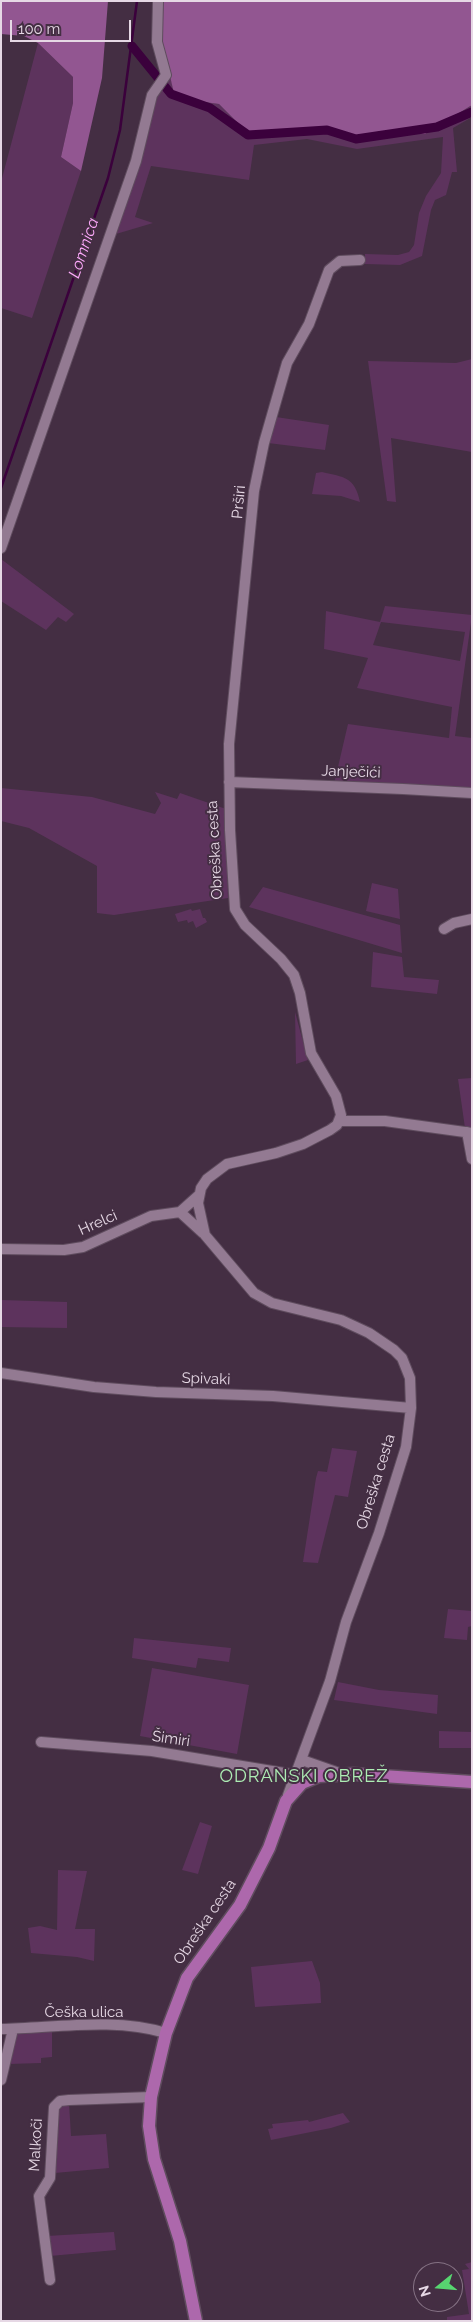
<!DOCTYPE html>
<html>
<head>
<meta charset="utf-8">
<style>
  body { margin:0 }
  #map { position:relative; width:473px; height:2322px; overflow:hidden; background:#442e43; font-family:Raleway,sans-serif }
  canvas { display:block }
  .frame { position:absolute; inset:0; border:2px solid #e6d8e5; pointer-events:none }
  .north { position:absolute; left:413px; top:2262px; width:50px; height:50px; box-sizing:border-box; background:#442e43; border:1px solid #857284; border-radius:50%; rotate:253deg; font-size:14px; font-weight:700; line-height:20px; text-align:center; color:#e6d8e5 }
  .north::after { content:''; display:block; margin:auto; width:18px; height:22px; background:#57d570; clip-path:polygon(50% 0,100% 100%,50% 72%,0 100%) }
  .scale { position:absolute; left:10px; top:20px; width:121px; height:22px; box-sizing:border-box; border:2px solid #e6d8e5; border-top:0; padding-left:6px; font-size:15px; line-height:18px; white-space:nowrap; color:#e6d8e5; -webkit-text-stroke:4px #442e43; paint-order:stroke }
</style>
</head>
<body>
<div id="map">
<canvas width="473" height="2322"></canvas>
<div class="frame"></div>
<div class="north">N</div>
<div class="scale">100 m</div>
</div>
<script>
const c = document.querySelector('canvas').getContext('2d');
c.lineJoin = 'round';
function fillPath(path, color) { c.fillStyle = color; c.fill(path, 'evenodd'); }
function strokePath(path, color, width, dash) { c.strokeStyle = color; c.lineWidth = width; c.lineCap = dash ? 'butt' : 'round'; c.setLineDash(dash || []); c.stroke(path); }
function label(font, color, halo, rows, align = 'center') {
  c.font = font + ' Raleway,sans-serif'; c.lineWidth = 4; c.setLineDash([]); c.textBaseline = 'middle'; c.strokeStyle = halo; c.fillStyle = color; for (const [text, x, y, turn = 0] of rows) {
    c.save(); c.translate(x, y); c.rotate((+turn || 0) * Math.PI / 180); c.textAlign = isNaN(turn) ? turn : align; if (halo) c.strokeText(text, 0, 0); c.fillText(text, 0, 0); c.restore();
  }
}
fillPath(new Path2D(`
  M38,43l35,34v26l-12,54 20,14 -49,147 -31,-10v-126z
  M171,78l4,19 44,7 31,30 27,2 44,-9 31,10 30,-6 43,3 47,-29v12l-19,11 4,44h-5l-6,23 -11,5 -4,10 -9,46 -22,9 -35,-1v-10l33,1 11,-3 5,-7 5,-32 7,-17 15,-23 2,-36 -86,12 -50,-10 -53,6 -5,35 -98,-14 -16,51 18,6 -37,11 41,-144z
  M472,359v93l-81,-14 5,64 -9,-1 -19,-140 88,2z
  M276,417l53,8 -4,25 -57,-7z
  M322,472c22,5 33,5 38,30l-19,-6 -29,-2 4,-21z
  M1,559l73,55 -8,8 -8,-5 -12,13 -45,-29z
  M385,606l87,9 -17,121 17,2v53l-138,-7 14,-60 101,14 3,-31 -95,-19 11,-30 -44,-9 2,-38 54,11zM381,622l84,10 -5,29 -87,-16z
  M1,788l91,9 63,17 6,-11 -6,-11 22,7 3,-6 46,16 2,89 -114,17 -17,-2v-47l-68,-38 -28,-7z
  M372,883l26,6 2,30 -34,-8z
  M263,887l137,38 2,28 -153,-46z
  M191,909l1,2 8,-2 3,9h2l2,4 -11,6 -3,-7 -5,2 -1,-3 -9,2 -3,-8z
  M373,952l29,5 2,20 35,3 -2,14 -66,-7z
  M295,1012l13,48 -12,4z
  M472,1078v51l-7,-1 -7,-49z
  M1,1300l66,2v26l-66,-1z
  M332,1448l25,3 -9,46 -13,-2 -17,68 -15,-1 13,-84 2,-7 9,1z
  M448,1609l24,2v15l-4,1 -1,13 -23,-2z
  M134,1638l97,10 -2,14 -31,-4 -2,10 -64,-10z
  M152,1668l97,17 -12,69 -97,-18z
  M338,1682l41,8 59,5 -1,19 -103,-14z
  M439,1731l33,1v16h-33z
  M200,1822l12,4 -14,48 -16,-4z
  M58,1870l29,1 -12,58h20l-1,32 -17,-4 -46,-4 -3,-25 12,-2 17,4z
  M312,1961l8,22 1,20 -66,4 -4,-40z
  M52,2031v26l-11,1v5l-33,1 7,-30z
  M69,2103l2,33 35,-2 3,34 -54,5 3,-67z
  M343,2113l7,9 -19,6 -60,12 -3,-11 5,-1 -1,-4 36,-4 1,2z
  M114,2232l2,18 -66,6 -3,-20z
  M472,2262v58l-25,1v-4l22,-3 -7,-44 7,-1 -4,-5z`), '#5d335d');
fillPath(new Path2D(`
  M1,1h107l-6,77 -21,93 -20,-14 12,-54v-26l-35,-34 -14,-7 -23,-2z
  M162,1h310v104l-47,29 -43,-3 -30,6 -31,-10 -44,9 -28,-2 -30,-30 -44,-6 -14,-62z`), '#925691');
strokePath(new Path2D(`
  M1,488l107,-310 12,-48 17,-129`), '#3b013c', 2.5);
strokePath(new Path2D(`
  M132,46l39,48 39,14 38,27 79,-5 29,9 81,-12 35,-15`), '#3b013c', 9);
const minor = new Path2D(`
  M1,548l135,-387 16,-66 14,-20 -9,-33 1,-41
  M229,782l174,7 69,4
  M444,929l10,-6 18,-4
  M339,1121h46l87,12
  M467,1132l5,27
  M180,1212l23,21
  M1,1249l63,1 19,-3 68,-31 29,-4 19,-17
  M1,1373l93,14 62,5 117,4 138,12
  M41,1742l111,9 144,24
  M302,1760l37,13
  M288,1795l42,-114 16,-59 33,-89 27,-86 5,-39 -1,-30 -8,-20 -8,-8 -25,-17 -28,-13 -69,-17 -18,-10 -49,-58 -7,-32 3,-15 6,-9 20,-15 49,-11 27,-9 27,-14 7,-5 4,-10 -5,-19 -25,-43 -11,-60 -6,-18 -13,-16 -36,-34 -10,-16 -5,-79 -1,-86 25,-253 10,-48 23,-80 22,-39 20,-54 11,-9 20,-1
  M1,2029c54,-1 113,-12 165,4
  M1,2080l12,-51
  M50,2280l-11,-84 11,-18 4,-71 6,-6 9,-1 82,-3`);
const major = new Path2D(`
  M196,2321l-16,-80 -26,-82 -5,-33 2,-29 15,-64 21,-55 53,-73 29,-57 17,-47 16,-18 17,-7 34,-2 119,8`);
strokePath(minor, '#5f4c5e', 12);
strokePath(major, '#5f4c5e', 15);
strokePath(minor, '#937a92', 10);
strokePath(major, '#ad68ac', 12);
label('15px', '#e6d8e5', '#442e43', [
  ["Prširi",239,502,-85],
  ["Janječići",351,772,2],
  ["Obreška cesta",215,850,-93],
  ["Hrelci",98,1223,-24],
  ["Spivaki",206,1379,2],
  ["Obreška cesta",376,1482,-73],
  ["Šimiri",171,1739,8],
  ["Obreška cesta",205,1922,-56],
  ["Češka ulica",84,2012],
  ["Malkoči",36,2145,-87]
]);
label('italic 16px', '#feaafc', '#442e43', [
  ["Lomnica",84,248,-71]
]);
c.letterSpacing = '1px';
label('18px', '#adedb4', '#442e43', [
  ["ODRANSKI OBREŽ",304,1777]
]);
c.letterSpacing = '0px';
</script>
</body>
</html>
